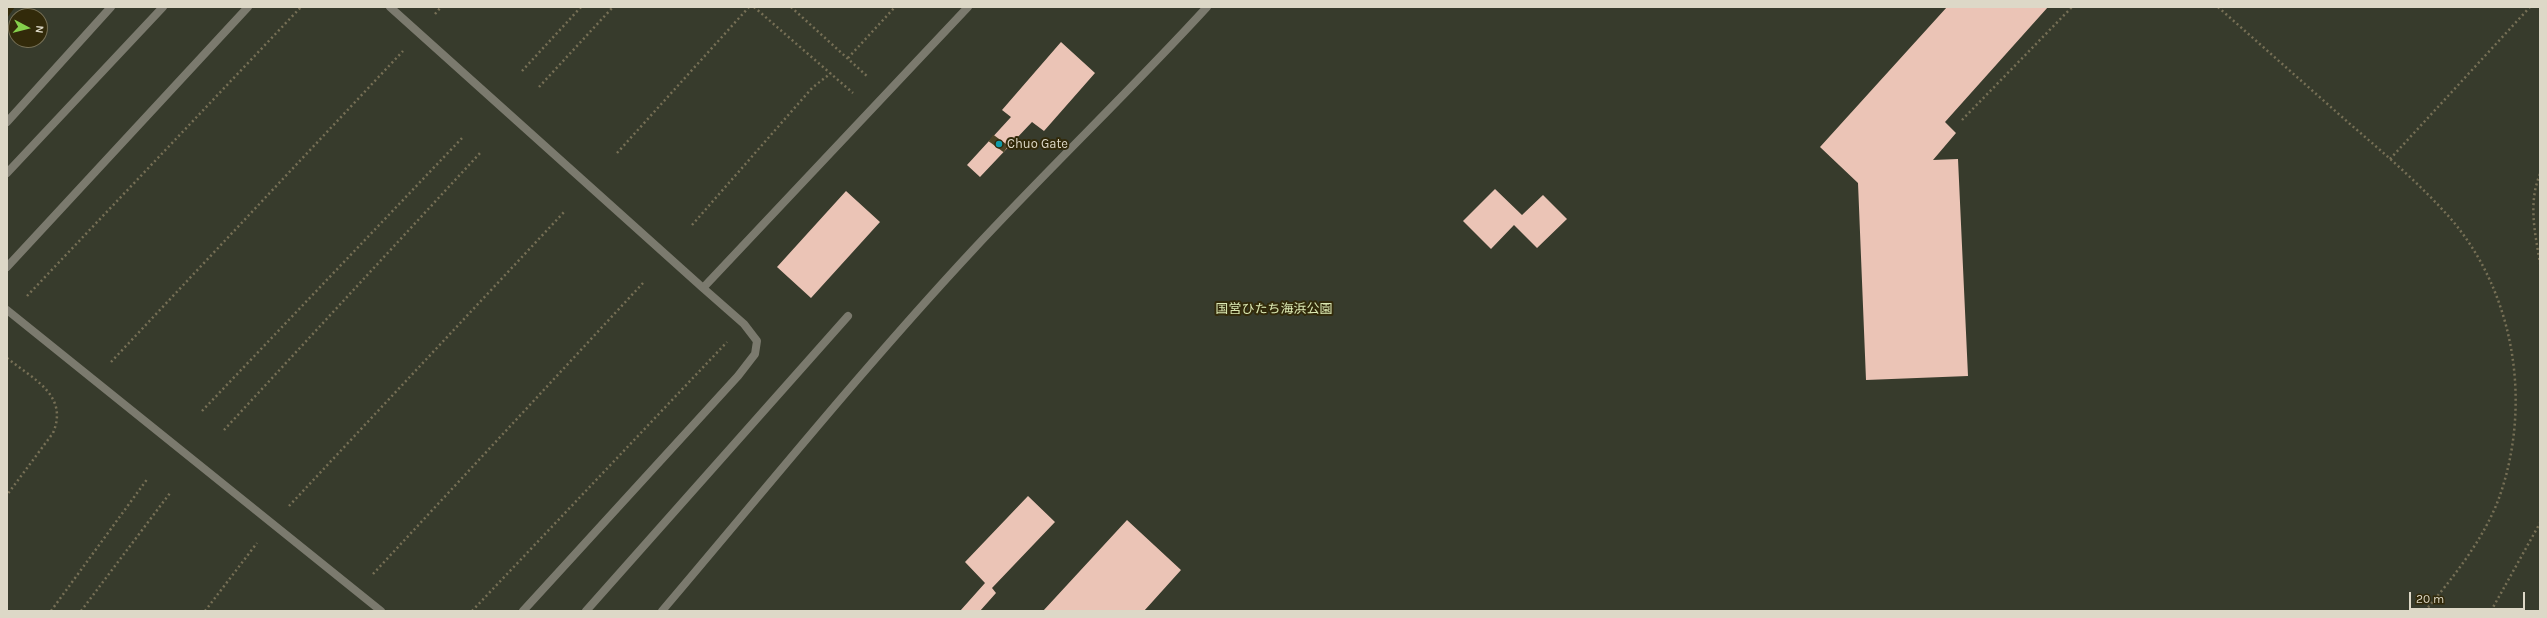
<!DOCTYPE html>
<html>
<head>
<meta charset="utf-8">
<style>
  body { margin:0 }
  #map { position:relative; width:2547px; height:618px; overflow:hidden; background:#322a0a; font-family:Karla,sans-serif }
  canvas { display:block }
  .frame { position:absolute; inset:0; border:8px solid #ddd8c7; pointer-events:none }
  .north { position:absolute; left:8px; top:8px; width:40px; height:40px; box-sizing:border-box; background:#322a0a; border:1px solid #767056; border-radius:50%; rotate:97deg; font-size:11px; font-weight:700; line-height:16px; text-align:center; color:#ddd8c7 }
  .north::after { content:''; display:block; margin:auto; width:14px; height:18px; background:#85cf4c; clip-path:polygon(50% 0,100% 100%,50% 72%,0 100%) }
  .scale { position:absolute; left:2409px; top:592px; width:116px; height:18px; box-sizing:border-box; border:2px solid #ddd8c7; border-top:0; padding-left:5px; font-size:12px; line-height:14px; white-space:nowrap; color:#ddd8c7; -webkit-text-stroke:3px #322a0a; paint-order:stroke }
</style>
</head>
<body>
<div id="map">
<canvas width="2547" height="618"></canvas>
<div class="frame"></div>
<div class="north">N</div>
<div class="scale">20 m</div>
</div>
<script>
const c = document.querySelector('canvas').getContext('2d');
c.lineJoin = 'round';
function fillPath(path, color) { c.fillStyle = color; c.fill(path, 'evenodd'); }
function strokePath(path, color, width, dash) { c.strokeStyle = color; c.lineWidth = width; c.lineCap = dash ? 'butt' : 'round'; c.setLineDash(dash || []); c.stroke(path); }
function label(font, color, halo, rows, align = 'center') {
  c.font = font + ' Karla,"Noto Sans JP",sans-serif'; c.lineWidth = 4; c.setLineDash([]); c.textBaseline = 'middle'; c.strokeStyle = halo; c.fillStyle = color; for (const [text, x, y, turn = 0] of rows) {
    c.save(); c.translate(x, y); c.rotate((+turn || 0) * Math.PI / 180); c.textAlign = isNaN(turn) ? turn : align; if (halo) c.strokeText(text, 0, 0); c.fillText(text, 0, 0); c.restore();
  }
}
fillPath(new Path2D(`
  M15,7h2525v604h-2533v-593zM16,16h24v24h-24z`), '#373b2c');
fillPath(new Path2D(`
  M1947,7h101l-103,115 11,11 -23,27 25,-1 10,217 -102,4 -8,-197 -38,-36z
  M1061,42l34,31 -51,58 -12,-9 -52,55 -13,-12 44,-48 -9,-7z
  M1495,189l27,26 21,-20 24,24 -30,29 -23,-23 -23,24 -28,-28z
  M846,191l34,31 -69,76 -34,-31z
  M1028,496l27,26 -63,66 4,5 -16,18h-20l25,-28 -20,-21z
  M1127,520l54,50 -37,41h-101z`), '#ebc4b6');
strokePath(new Path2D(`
  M991,138l15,11`), '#4c4426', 8, [8, 4]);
strokePath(new Path2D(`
  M754,7l99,86
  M791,7l77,70
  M2218,7c44,39 88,78 132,117 35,30 71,61 101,95 65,76 81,187 48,279 -15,41 -47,81 -74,113
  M435,14l6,-7
  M848,58l47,-51
  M522,71l59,-64
  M539,87l74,-80
  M1962,120l110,-113
  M617,153l132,-146
  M2390,159l140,-152
  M2540,174c-12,29 -5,59 0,89
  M692,225l120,-137 19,-15
  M27,296l274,-289
  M7,358c26,21 62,37 46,75l-46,62
  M111,362l292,-311
  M202,411l261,-274
  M224,430l257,-278
  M289,506l276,-295
  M373,574l270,-291
  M51,611l97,-133
  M81,611l89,-118
  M205,611l52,-68
  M472,611l255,-269
  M2491,611l49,-88`), '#777056', 2.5, [2, 3]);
strokePath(new Path2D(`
  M390,7l313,281
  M7,122l104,-115
  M7,173l156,-166
  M7,267l241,-260
  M7,310l374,301
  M523,611l215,-235 17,-22 2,-13 -13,-17 -41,-36 265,-281
  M662,611c102,-120 202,-244 310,-360 77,-83 159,-161 235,-244`), '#7b7a6e', 8);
strokePath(new Path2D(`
  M586,611l262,-295`), '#7b7a6e', 8);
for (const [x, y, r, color] of [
  [999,144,4,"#0f9aa8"]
]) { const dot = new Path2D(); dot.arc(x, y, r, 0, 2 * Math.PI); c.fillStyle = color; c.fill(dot); strokePath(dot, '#322a0a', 1.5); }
label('13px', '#ddd8c7', '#322a0a', [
  ["Chuo Gate",1007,144]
], 'left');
label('13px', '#dbe8b2', '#322a0a', [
  ["国営ひたち海浜公園",1274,309]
]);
</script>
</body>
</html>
